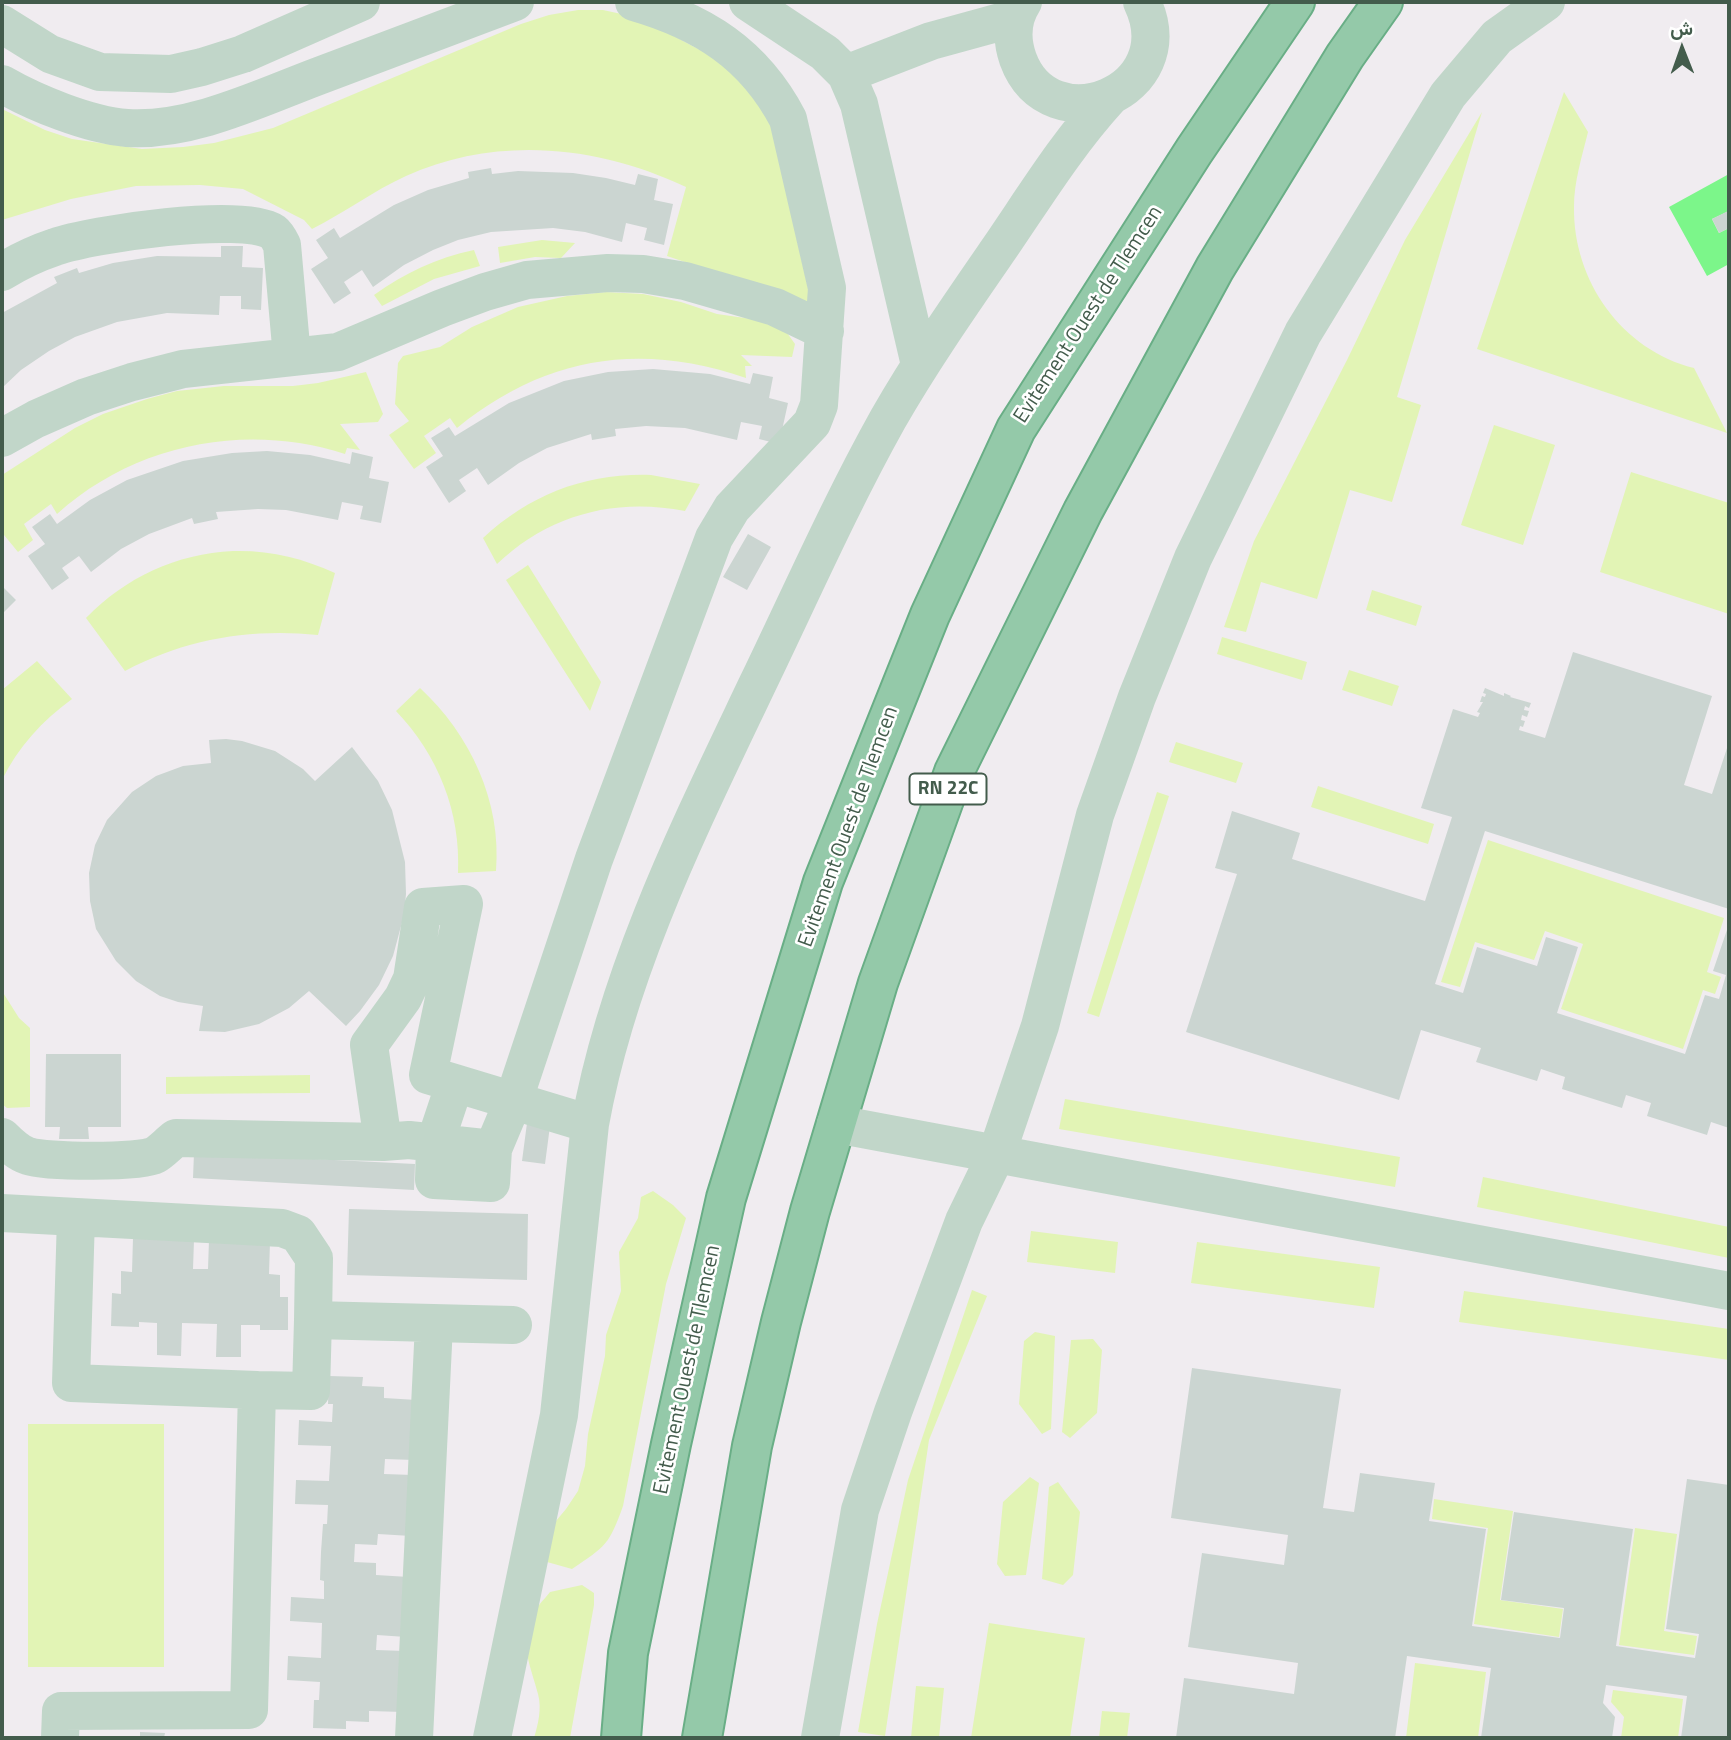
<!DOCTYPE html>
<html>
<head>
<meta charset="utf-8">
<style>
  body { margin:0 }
  #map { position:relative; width:1731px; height:1740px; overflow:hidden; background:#f0ecf0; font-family:"Titillium Web",Vazirmatn,sans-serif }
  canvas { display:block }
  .frame { position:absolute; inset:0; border:4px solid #435c4c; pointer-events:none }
  .north { position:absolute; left:1647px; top:14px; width:70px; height:70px; -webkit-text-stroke:5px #fff; paint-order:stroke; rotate:359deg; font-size:19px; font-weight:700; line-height:28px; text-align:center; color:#435c4c }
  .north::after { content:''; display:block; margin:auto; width:24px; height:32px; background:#435c4c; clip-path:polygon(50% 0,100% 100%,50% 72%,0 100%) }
</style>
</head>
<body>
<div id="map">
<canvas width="1731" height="1740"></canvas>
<div class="frame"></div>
<div class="north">ش</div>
</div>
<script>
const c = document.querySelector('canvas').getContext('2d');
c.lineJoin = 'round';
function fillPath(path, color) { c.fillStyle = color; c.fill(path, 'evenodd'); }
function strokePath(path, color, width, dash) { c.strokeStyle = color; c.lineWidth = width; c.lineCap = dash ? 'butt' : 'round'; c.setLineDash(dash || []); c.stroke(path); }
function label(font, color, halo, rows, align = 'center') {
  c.font = font + ' "Titillium Web",sans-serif'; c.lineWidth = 5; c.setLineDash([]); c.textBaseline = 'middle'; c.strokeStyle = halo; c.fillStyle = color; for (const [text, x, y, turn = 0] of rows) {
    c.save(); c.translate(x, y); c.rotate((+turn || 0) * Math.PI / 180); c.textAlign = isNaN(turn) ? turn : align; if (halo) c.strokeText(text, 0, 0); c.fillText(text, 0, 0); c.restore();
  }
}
fillPath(new Path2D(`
  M578,10h25l37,8 94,50 36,54 42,183 -145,-49 19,-69c-88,-42 -190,-52 -280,-11 -33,15 -62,37 -94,53l-8,-9 -61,-31 -43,-4 -64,1 -65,13 -69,21v-111l43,21 27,9 70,10 41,-2 31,-4 59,-15 248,-104 28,-9z
  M1564,92l24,40c-6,25 -14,49 -14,75 -1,74 48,143 120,161l33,65 -250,-84z
  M1482,112l-85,285 24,8 -29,97 -42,-12 -33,109 -56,-17 -15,50 -22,-5 30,-86 93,-181 58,-120z
  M542,240l33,3 -14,15 -26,-1 -35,6 -2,-16z
  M474,250l6,16 -46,13 -52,27 -8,-11c31,-22 62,-37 100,-45z
  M606,292l37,2 38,8 36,12 63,9 15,21 -3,13 -51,-2 11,11h-7l1,12c-107,-37 -202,-21 -289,50l-7,-10 -26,18 12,17 -22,16 -25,-34 20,-14 -14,-17 3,-41 5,-7 37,-9 32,-20 46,-20 49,-11z
  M366,372l17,42 -5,8 -38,2 20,26 -13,-2 -2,6c-100,-32 -210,-10 -288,60l-6,-10 -27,20 9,16 -15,12 -14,-17 -2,1v-61l73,-47 28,-14 44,-15 30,-8 47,-5h69l25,-3z
  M1494,425l61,20 -32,100 -62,-20z
  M1631,472l98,31v111l-129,-42z
  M651,475l49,9 -15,27c-70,-14 -137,4 -188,53l-14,-26c48,-44 103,-65 168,-63z
  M233,551c37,-1 69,7 102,22l-17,62c-67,-7 -133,4 -193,36l-39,-53c40,-41 90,-64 147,-67z
  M528,565l73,117 -11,29 -84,-131z
  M1372,590l50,16 -6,20 -50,-16z
  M1222,637l85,25 -5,18 -85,-26z
  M37,661l35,38c-30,22 -54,48 -70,81v-90z
  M1349,670l50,16 -7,20 -50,-16z
  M420,688c50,46 82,114 76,183l-38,2c3,-61 -20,-118 -62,-162z
  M1176,742l67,21 -7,20 -67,-21z
  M1318,786l116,38 -6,20 -117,-37z
  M1157,792l12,4 -70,221 -12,-4z
  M1488,840l236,78 -17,54 14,5 -6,17 -12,-4 -20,59 -122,-40 22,-65 -38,-13 -11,29 -59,-18 -15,45 -19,-5z
  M2,991l17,27 11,10v79l-23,1 -5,-4z
  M310,1075v18l-144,1v-17z
  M1065,1099l335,58 -5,30 -336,-58z
  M1483,1177l246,50v31l-252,-51z
  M653,1191l20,14 13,13 -20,66 -43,222c-14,39 -17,40 -51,63l-25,-7 -7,-22 26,-31 12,-18 7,-25 3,-32 17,-78 1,-21 15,-44 -2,-39 19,-34 3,-21z
  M1031,1231l87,11 -3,31 -88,-11z
  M1197,1242l183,25 -6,41 -183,-25z
  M972,1290l15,6 -58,144 -44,296 -27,-4 19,-108 31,-144z
  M1464,1291l265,38v31l-270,-38z
  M1035,1332l20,4 -4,93 -9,5 -23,-30 5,-63z
  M1093,1339l9,11 -5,63 -27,25 -8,-6 9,-92z
  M28,1424h136v243h-136z
  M1030,1477l9,6 -13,92 -21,1 -8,-12 6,-62z
  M1058,1482l22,30 -7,63 -10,10 -21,-6 7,-92z
  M1434,1499l79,12 -13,89 63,9 -4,28 -85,-13 14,-96 -56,-9z
  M1635,1528l42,6 -13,97 33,5 -3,19 -75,-10z
  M582,1585l12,8v12l-24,133h-36c4,-14 8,-29 4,-44 -6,-24 -19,-51 -8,-76 4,-9 14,-18 20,-26z
  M989,1623l96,15 -15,100h-99z
  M1415,1663l71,9 -8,66h-72z
  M916,1686l28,2 -5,50h-28z
  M1613,1690l70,9 -5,39h-57l3,-21 -13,-15z
  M1102,1711l28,2 -3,25h-28z`), '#e2f4b5');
fillPath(new Path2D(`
  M1729,174v41l-2,-3 -15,7 7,14 10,-5v36l-22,12 -38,-69z`), '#7cf68a');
fillPath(new Path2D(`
  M491,168l1,6 26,-3 55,2 33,5 29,7 3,-11 20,5 -4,21 19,4 -9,41 -20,-5 3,-12 -21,-5 -4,19 -37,-10 -32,-4 -62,4 -33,8 -25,10 -29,15 -31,22 -11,-17 -18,12 7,11 -17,11 -23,-35 17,-11 -12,-18 18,-12 6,10 54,-33 34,-15 41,-12 -1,-6z
  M1728,211l1,17 -10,5 -7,-14z
  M221,246h22l-1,21 21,1 -2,42 -20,-1v-13h-21l-1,19 -52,-2 -50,9 -42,15 -26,14 -28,19 -19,18v-75l55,-30 -3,-6 23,-9 2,5 34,-10 44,-7 64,1z
  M653,369l57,5 40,10 3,-11 20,4 -4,21 19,5 -9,41 -20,-5 3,-13 -21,-4 -4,18 -52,-12 -39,-2 -31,3 1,7 -24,4 -1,-6 -44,14 -28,15 -31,22 -11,-17 -18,12 7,11 -17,12 -23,-36 17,-11 -12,-18 18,-11 6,9 54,-33 55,-22 44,-9z
  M267,451l43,4 40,9 2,-12 21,5 -4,21 20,4 -8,41 -21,-4 3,-13 -21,-4 -4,18 -52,-10 -28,-1 -42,3 2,7 -24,5 -2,-6 -43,16 -28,15 -30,23 -12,-16 -17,12 7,10 -17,12 -24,-34 17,-12 -13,-17 18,-13 7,10 33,-24 37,-20 56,-19 49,-8z
  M748,534l23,13 -24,43 -24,-13z
  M2,586l14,14 -14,14z
  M1573,652l139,44 -28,89 28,9 17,-52v167l-244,-78 -50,153 28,9 14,-46 60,19 9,-29 32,10 -21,66 128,41 20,-59 14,4 7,-24 -13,-4 16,-47v204l-18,-6 -4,13 -60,-19 4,-13 -25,-8 -4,13 -60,-19 3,-12 -24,-8 -4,12 -61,-19 5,-14 -60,-18 -22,70 -213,-68 51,-158 -22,-6 17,-57 68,22 -8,26 133,42 27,-84 -31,-9 32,-99 25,8 2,-4 -3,-1 6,-10h-3l2,-6 3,1 1,-3 -3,-1 2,-5 19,8v-3l7,3 -1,1 21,6 -2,5 -4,-2 -1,4 5,1 -2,6 -5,-2 -1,5 4,1 -2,6 -3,-1 -1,4 26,8z
  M226,739l16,2 33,10 28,18 12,12 37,-34 26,34 14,29 13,52 1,32 -2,21 -11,41 -14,29 -19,26 -14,15 -37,-35 -20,17 -30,16 -34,8 -26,-1 4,-25 -25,-4 -18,-6 -24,-15 -20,-20 -20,-32 -6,-28 -1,-28 6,-28 12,-25 25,-28 24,-16 27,-10 28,-3 -2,-23z
  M46,1054h75v73h-33l1,12h-30l1,-12h-15z
  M527,1123l23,3 -5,38 -23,-3z
  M194,1153l221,11 -1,26 -221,-12z
  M349,1209l179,5 -1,66 -180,-5z
  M133,1238l61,2 -1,29h15l1,-29 61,2 -1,32 11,1v22h8v33h-28v-5h-19v32h-25l1,-33 -35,-1 -1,33 -24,-1v-32l-18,-1v5l-28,-1 1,-33 9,1v-23l11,1z
  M1192,1368l149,21 -18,119 31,4 6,-39 75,10 -6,38 57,8 -14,97 88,12 4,-30 -63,-8 13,-88 119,17 -17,117 79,12 4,-24 -33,-5 21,-150 42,6v253h-48l6,-42 -81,-11 -3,18 12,14 -3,21h-131l10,-70 -84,-12 -12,82h-219l8,-60 110,16 4,-31 -110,-16 14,-94 82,12 4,-30 -117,-17z
  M329,1376l34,1 -1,9 22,1v11l33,2 -3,60 -29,-1 -1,15 29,1 -2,61 -33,-2 -1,11 -22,-1 -1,18 22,1v12l33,2 -3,60 -29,-2 -1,15 29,1 -2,61 -34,-1v11l-23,-1v8l-33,-1 1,-28h5l1,-18 -33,-2 1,-24 33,2 1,-35 -32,-2 1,-24 33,2v-18l-4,-1 1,-28 2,-28h4l1,-19 -33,-1 1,-24 33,1 2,-35 -33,-1 1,-25 33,2 1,-18h-5z
  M140,1732l25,1 -1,5h-24z`), '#cbd5d1');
const trunk = new Path2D(`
  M621,1738l7,-85 43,-209 55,-246 97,-316 107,-267 86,-186 178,-278 101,-149
  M702,1738l50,-292 29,-124 29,-111 68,-228 76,-211 129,-261 132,-243 130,-212 38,-54`);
strokePath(trunk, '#69ae86', 42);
strokePath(new Path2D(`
  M748,2l77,51 21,21 13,30 61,261
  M1023,2c-11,17 -12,37 -5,57 32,87 167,33 124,-57
  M2,24l48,30 50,18 71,2 31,-7 41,-13 118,-52
  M846,74l85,-33 84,-23
  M2,84c33,19 87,41 125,44 63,4 131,-29 189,-51 66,-25 133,-50 199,-75
  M2,272c16,-10 35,-19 53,-25 36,-13 188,-35 218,-15 4,3 7,9 9,13l10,112
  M2,438l34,-19 50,-22 46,-15 51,-13 155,-17 104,-44 43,-16 42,-12 81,-7 35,1 42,7 90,26 50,24
  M455,1083l-20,60 -1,37 57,3 2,-34
  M836,1124l893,167
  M2,1137c8,8 16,16 26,19 17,6 113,7 127,-1 7,-4 14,-12 21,-17l207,4 26,-2 84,9 21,-50 80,-240 120,-321 18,-30 80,-85 7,-18 8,-117 -39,-169c-34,-65 -85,-97 -154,-117
  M383,1142l-14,-97 34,-47 9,-19 11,-72 41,-3 -36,171 162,49
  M2,1213l280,15 16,6 16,24 -1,62 200,5
  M257,1390l54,1 2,-71
  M60,1738l1,-27 188,-1 8,-320 -186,-7 5,-166
  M414,1738l20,-414
  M492,1738l67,-323 31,-291c28,-155 100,-298 167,-439 43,-89 83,-180 131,-266 35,-61 75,-118 115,-176 34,-50 65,-100 106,-145
  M820,1738l40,-228 33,-98 71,-191 33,-68 43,-127 55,-211 42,-118 56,-139 110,-225 145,-238 49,-58 49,-35`), '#c1d6c9', 38);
strokePath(trunk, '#94c9a9', 38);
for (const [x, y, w] of [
  [948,789,77]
]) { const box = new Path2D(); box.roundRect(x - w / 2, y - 15.5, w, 31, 5); c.fillStyle = '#fff'; c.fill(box); strokePath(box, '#435c4c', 2); }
label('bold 19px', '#435c4c', null, [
  ["RN 22C",948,789]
]);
label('21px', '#435c4c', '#fff', [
  ["Evitement Ouest de Tlemcen",1089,315,-57],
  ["Evitement Ouest de Tlemcen",849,827,-70],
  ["Evitement Ouest de Tlemcen",688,1370,-78]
]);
</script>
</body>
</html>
